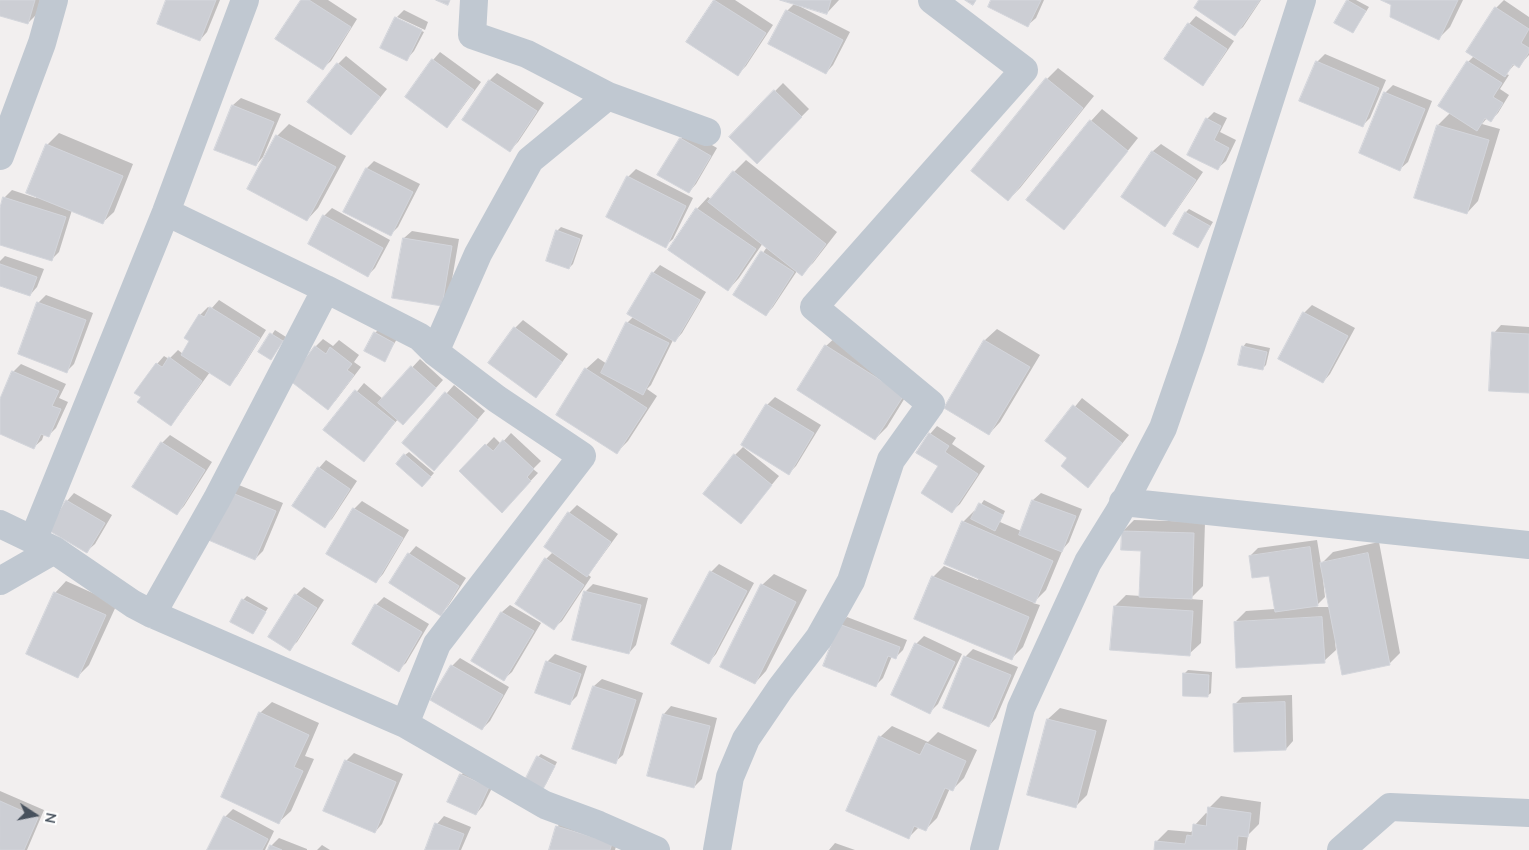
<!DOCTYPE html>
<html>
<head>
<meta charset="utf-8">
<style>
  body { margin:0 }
  #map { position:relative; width:1529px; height:850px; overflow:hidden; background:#f2efef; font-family:"Nunito Sans",sans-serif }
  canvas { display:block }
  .north { position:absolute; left:10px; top:790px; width:50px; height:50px; -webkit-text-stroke:4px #fff; paint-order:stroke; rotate:101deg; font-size:14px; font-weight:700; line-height:20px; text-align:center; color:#47515d }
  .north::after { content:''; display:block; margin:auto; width:18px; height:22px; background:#47515d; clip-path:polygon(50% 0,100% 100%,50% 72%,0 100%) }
</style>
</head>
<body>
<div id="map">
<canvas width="1529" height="850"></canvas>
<div class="north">N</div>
</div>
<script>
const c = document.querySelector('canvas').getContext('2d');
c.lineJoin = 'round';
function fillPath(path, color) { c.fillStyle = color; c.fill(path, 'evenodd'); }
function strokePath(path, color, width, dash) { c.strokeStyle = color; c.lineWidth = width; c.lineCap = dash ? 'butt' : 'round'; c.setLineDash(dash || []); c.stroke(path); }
fillPath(new Path2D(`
  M0,0h40l-4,15 -8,8 -28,-8z
  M168,0h52l-13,32 -7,8z
  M302,0h26l29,19 -26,42 -8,7z
  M715,0h20l38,25 -27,41 -8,8 -50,-32z
  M784,0h55l-12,13 -27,-8 -1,1 51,26 -17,33 -7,8 -39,-62 8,-8z
  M992,0h52l-8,18 -8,7z
  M1200,0h61l-18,27 -8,7z
  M1349,0h7l13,7 -16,25 -5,-31z
  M1384,0h79l-13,27 -11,11 -46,-34z
  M1504,0l25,17v38l-10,11 -4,-2 -9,10 3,1 -9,14 9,6 -11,18 -7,7 -4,-2 -5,6 18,5 -22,72 -11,12 -29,-88 12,-12 18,-51 6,-6 22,-48z
  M404,10l24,12 -3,8 -28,-13v3l27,12 -10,19 -7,8 -11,-41z
  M1196,16l38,25 -24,35 -8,8 -13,-60z
  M440,52l41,30 -27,37 -8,7 -13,-66z
  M1325,54l61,26 -16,38 -8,8 -45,-64z
  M346,56l41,33 -36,45 -13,-70z
  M1058,68l36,28 -74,92 -12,12 39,-121z
  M497,73l47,30 -26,39 -8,8 -46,-30 26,-40z
  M783,83l26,26 -52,53 -27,-25z
  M1393,85l39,16 -24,61 -8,7 -15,-76z
  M241,98l40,16 -18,43 -7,8 -40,-16 17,-44z
  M1102,109l36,29 -63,79 -11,12 27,-108z
  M1214,112l13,6 -7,14 16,8 -10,21 -8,7 -11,-49z
  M289,124l57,32 -28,52 -11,12 -30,-84z
  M688,131l29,17 -21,36 -7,8 -8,-53z
  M59,133l74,31 -19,48 -12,11 -30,-13 -13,42 -7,7 -52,-16v-31l4,-14 8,-8 24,8 11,-53z
  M1161,144l42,28 -31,45 -7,8 -42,-28 30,-46z
  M746,160l91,72 -24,31 -12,11 -4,-3 -24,36 -7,8 -32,-21 33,-47 -4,-4 -24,35 -11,12 -31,-81 11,-12 4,3 22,-28z
  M374,161l46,23 -22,43 -8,8 -45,-24 22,-43z
  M636,169l57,29 -20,41 -8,7 -57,-30 20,-39z
  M332,208l58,32 -15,28 -7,7 -44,-59z
  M1189,209l24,13 -15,24 -12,-34z
  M561,227l22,8 -10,29 -4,4 -12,-37z
  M412,231l47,8 -10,58 -8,8 -37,-67z
  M5,256l39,13 -7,18 -7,8 -30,-10v-24z
  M660,265l46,27 -24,41 -7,8 -2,-1 -22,45 -4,4 10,7 -29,45 -11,11 -31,-83 12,-11 9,6 20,-41 7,-7 19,-43z
  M46,295l47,18 -19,51 -7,7 -29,-68z
  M219,300l47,30 -29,46 -7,8 -20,-12 -32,44 -7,8 -14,-60 7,-8 5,3 9,-9 5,4 8,-14 9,-25 8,-8 3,2z
  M1312,305l43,23 -25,46 -7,8 -43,-24 24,-45z
  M523,320l45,34 -25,35 -7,7 -21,-68z
  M1501,325l28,2v65l-35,-59z
  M379,329l18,10 -13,21 -9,-27z
  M997,329l43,26 -40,67 -11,12 -44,-27 40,-67z
  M275,330l11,7 -15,22 -11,-7z
  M838,335l76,48 -27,44 -12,12 -49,-93z
  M323,339l10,7 6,-6 20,15 -5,7 7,5 -25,33 -8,8 -12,-62z
  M1246,343l24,5 -4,17 -4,4 -19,-22z
  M420,359l23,21 -32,36 -13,3 -34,42 -39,-31 39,-47 19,16z
  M21,364l45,20 -7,14 9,4 -12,26 -8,8 -4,-2 -2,6 -8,7 -34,-14v-31l13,-30z
  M454,385l31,26 -51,59 -31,-27z
  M775,397l46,28 -25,41 -7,7 -22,-68z
  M1082,398l47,37 -41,51 -19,-28 -22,-17z
  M937,426l19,12 -4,6 33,22 -25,38 -8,7 -22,-77z
  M511,433l30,28 -8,8 5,4 -28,30 -49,-32 33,-34 7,7z
  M170,435l42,27 -28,44 -7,8 -15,-71z
  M743,447l36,29 -38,46 -6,-67z
  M409,452l25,21 -8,9 -21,-27z
  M326,460l31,21 -25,38 -8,7 -5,-58z
  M234,483l49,20 -20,48 -8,8 -48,-21z
  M74,493l38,22 -17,29 -8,7 -20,-50z
  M1041,493l41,16 -13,33 -6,7 -17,41 -13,13 7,2 -17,42 -12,12 -78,-82 11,-11 34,14 1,-2 -16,-56 11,-11 2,1 8,-12 21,11 -5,11 21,9 12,-31z
  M362,501l47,29 -26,44 -7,8 -22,-73z
  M577,505l41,29 -24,33 -7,7 4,3 -29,44 -8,7 -8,-69 7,-7 16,-39z
  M1134,520l71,2 -2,64 -13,13 13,1 -2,43 -12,11 -74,-48 11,-11 15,1 2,-46 -20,-19z
  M1317,540l4,24 12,-12 46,-10 21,111 -11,11 -52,-22h-2l1,8 -12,11 -89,-39 11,-11 29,-2 -5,-35 -20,-18 8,-8zM1323,579h2l5,28h-15l10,-10z
  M416,546l50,32 -18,28 -8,8 -31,-60z
  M719,564l35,19 -38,71 -7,8 2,-90z
  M774,574l33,16 -41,81 -11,12 7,-98z
  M66,581l51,23 -28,61 -11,11 -23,-83z
  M593,584l55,14 -12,47 -7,8 -43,-62z
  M304,587l20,13 -27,42 -8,7 -19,-13 26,-41z
  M247,596l21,12 -15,24 -10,-32z
  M384,597l45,27 -23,39 -8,7 -44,-26 22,-39z
  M510,605l31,18 -29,49 -8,7 -31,-18 29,-49z
  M847,617l60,23 -4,10 -8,8 -3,-2 -9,22 -7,7 -36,-60z
  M924,636l38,18 -24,50 -8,8 -14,-68z
  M973,649l45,18 -22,51 -7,8 -45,-19 22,-51z
  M555,654l32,12 -10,30 -8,8 -22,-42z
  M460,658l49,29 -19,34 -8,8 -30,-63z
  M1188,670l24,2 -1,21 -4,3 -23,-22z
  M602,679l41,14 -20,62 -8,7 -41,-14 20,-62z
  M1292,695l1,46 -7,8 -52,-44 8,-8z
  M272,702l47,21 -14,33 9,3 -23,52 -12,11 -19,-109z
  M671,706l46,12 -15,61 -8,8 -46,-12 16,-61z
  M1060,708l47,12 -20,75 -11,11 -47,-12 19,-75z
  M892,726l36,16 10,-10 39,18 -13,28 -12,12 -2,-2 -13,30 -12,12 -6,-3 -11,11 -28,-101z
  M354,753l49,21 -21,50 -7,8 -29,-71z
  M541,754l16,8 -11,22 -3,4 -5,-31z
  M469,767l27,13 -13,26 -7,8 -15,-39z
  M0,791l44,19 -17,40h-27z
  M1221,796l40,6 -2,22 -11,11 -2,15h-90l1,-9 11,-11 23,2 3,-3 1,-4 11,-12 2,1 1,-6z
  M233,809l41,22 -9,19h-57l17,-33z
  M444,816l27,11 -10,23h-34l10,-26z
  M564,819l55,17 -4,14h-65l7,-23z
  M279,838l28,11v1h-37l1,-4z
  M835,843l20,7h-26z
  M322,845l8,5h-13z`), '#0003');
const building = new Path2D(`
  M0,0h35l-7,24 -28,-8z
  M166,0h50l-16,41 -43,-17z
  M301,0h8l42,27 -28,43 -48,-31z
  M436,0h14l-2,5z
  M714,0l52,33 -28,43 -52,-34z
  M780,0h51l-4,14z
  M965,0h11l-3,5z
  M991,0h50l-13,27 -40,-20z
  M1199,0h61l-25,36 -41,-28z
  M1347,0l19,11 -13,22 -19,-10z
  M1381,0h77l-19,40 -49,-23 1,-12z
  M1495,7l34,22 -8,14 8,5v4l-10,16 -6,-4 -8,13 -39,-25z
  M786,10l57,30 -17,34 -58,-30z
  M395,17l27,13 -15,31 -27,-13z
  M1188,23l39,26 -24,37 -39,-27z
  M432,59l42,31 -27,38 -42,-31z
  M1316,61l63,27 -16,39 -64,-26z
  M1467,61l35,22 -9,14 10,6 -12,19 -6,-4 -8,13 -39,-25z
  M337,63l43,34 -29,38 -44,-33z
  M1046,78l37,30 -75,93 -37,-30z
  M489,80l48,31 -27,41 -48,-32z
  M774,90l28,27 -45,47 -28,-27z
  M1384,92l41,17 -25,62 -41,-18z
  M232,105l42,17 -18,44 -42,-16z
  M1206,118l15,8 -7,14 15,8 -11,22 -31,-15z
  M1090,120l38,31 -64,79 -38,-30z
  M1437,125l52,15 -22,74 -53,-16z
  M276,135l60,32 -29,54 -60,-32z
  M680,138l31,18 -22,37 -32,-18z
  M46,144l77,32 -20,48 -77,-31z
  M1152,151l44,29 -31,47 -44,-30z
  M366,168l47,24 -22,44 -48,-24z
  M733,171l93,73 -24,32 -94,-74z
  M627,176l59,30 -20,42 -60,-31z
  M3,197l63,20 -14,44 -52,-16v-37z
  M696,208l60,41 -28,42 -60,-41z
  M1185,212l25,14 -12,22 -25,-14z
  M323,215l60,33 -15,29 -60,-33z
  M556,230l24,9 -11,30 -23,-8z
  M403,238l49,8 -10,60 -50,-8z
  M761,251l33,21 -28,44 -33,-21z
  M0,264l37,13 -7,19 -30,-10z
  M652,272l48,28 -25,42 -48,-28z
  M37,302l49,18 -19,53 -49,-19z
  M210,307l50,31 -30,48 -49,-31 8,-14 -5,-3 15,-24 5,3z
  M1303,312l45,24 -25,47 -45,-24z
  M626,322l43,21 -26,52 -42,-22z
  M514,327l48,35 -26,36 -48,-35z
  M374,332l20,11 -9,19 -21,-11z
  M1492,332l37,2v59l-40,-2z
  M270,333l13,8 -12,19 -13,-8z
  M984,340l46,27 -41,68 -45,-27z
  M825,345l79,50 -29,45 -78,-50z
  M315,346l11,8 4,-7 22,17 -5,6 7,5 -26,35 -39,-30z
  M1242,346l25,6 -4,18 -25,-5z
  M169,357l33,24 -31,45 -34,-24 4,-5 -7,-4 22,-30 6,4z
  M411,366l25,22 -33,37 -25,-22z
  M585,368l62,40 -30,46 -61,-39z
  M12,371l47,20 -7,15 9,3 -12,28 -8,-3 -7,15 -34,-15v-35z
  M355,390l40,32 -31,40 -41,-32z
  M445,392l33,28 -44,51 -32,-28z
  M766,404l48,29 -25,42 -48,-30z
  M1073,405l49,38 -34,45 -27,-22 6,-8 -22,-17z
  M929,433l20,13 -4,6 33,22 -26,39 -31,-20 17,-27 -22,-13z
  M503,440l31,29 -7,8 4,4 -29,32 -43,-42 26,-27 8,7z
  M161,442l44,28 -28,45 -45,-28z
  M404,454l27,23 -9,10 -26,-23z
  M734,454l38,31 -31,39 -38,-30z
  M318,467l32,22 -25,39 -33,-22z
  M225,490l51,21 -21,49 -49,-21z
  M66,500l39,23 -18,30 -39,-23z
  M1032,500l44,16 -14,36 -43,-17z
  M979,503l24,12 -8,16 -24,-12z
  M353,508l50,30 -27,45 -50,-29z
  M568,512l43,30 -24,35 -43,-30z
  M962,521l91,40 -18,42 -91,-39z
  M1122,531l72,2 -2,66 -53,-2 2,-46 -20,-1z
  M1310,547l8,59 -43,6 -6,-36 -17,2 -3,-22z
  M408,553l51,33 -18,30 -52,-33z
  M1368,553l22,112 -48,10 -22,-112z
  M545,558l39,27 -30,45 -39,-26z
  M710,571l37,20 -38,73 -38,-20z
  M932,576l97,41 -17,43 -98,-41z
  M761,584l35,18 -41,82 -35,-17z
  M584,591l57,14 -12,49 -57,-14z
  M54,592l52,23 -28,63 -52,-24z
  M295,594l22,14 -27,43 -22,-14z
  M242,599l24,13 -13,22 -23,-12z
  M375,604l47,28 -23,40 -47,-28z
  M1114,606l79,5 -3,45 -80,-6z
  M501,612l33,19 -30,50 -33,-20z
  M1322,617l3,46 -89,5 -2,-46z
  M839,624l61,23 -4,12 -8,-3 -12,31 -53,-21z
  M915,643l40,19 -25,52 -39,-19z
  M964,656l47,19 -22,52 -46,-19z
  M546,661l35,13 -11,31 -35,-12z
  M451,665l52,30 -21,35 -52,-30z
  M1183,673l26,2 -1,22 -25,-1z
  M593,686l43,14 -20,64 -44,-15z
  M1285,702l1,48 -52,2 -1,-48z
  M259,712l50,23 -15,32 9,4 -24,53 -58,-27z
  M663,714l47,12 -16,62 -47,-12z
  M1047,719l49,12 -20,77 -49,-13z
  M879,736l41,19 6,-12 40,18 -13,30 -8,-3 -19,43 -12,-5 -5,13 -63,-28z
  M537,756l18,10 -12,23 -18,-9z
  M345,760l51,22 -21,51 -52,-22z
  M460,774l29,13 -13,28 -29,-13z
  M0,801l38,17 -14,32h-24z
  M1208,807l43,6 -3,24 -10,-1 -1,14h-83l1,-9 30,3 2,-9 5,1 1,-12 13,2z
  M224,816l44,23 -6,11h-55z
  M435,823l29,11 -6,16h-33z
  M556,826l56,17 -2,7h-61z
  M270,845l12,5h-14z`);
fillPath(building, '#ccced4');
strokePath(building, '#d3d5db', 1);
strokePath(new Path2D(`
  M474,0l-2,35 55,19 81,42 99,36
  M0,156l42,-113 12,-43
  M166,212l160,77 94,48 15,15 62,47 85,57 -145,188 -32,80
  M435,352l43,-98 52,-94 78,-64
  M1123,502l406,43
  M0,524l54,26 79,54 19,10 253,110 140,81 54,20 57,25
  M33,540l133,-328 79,-212
  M0,581l54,-31
  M152,614l65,-115 109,-210
  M717,850l13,-73 16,-38 34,-50 39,-51 32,-57 40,-121 40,-56 -117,-97 210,-237 -92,-70
  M984,850l37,-142 67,-146 31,-50 44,-84 28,-81 111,-347
  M1341,850l49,-43 139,6`), '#c0c8d1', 28);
</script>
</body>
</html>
